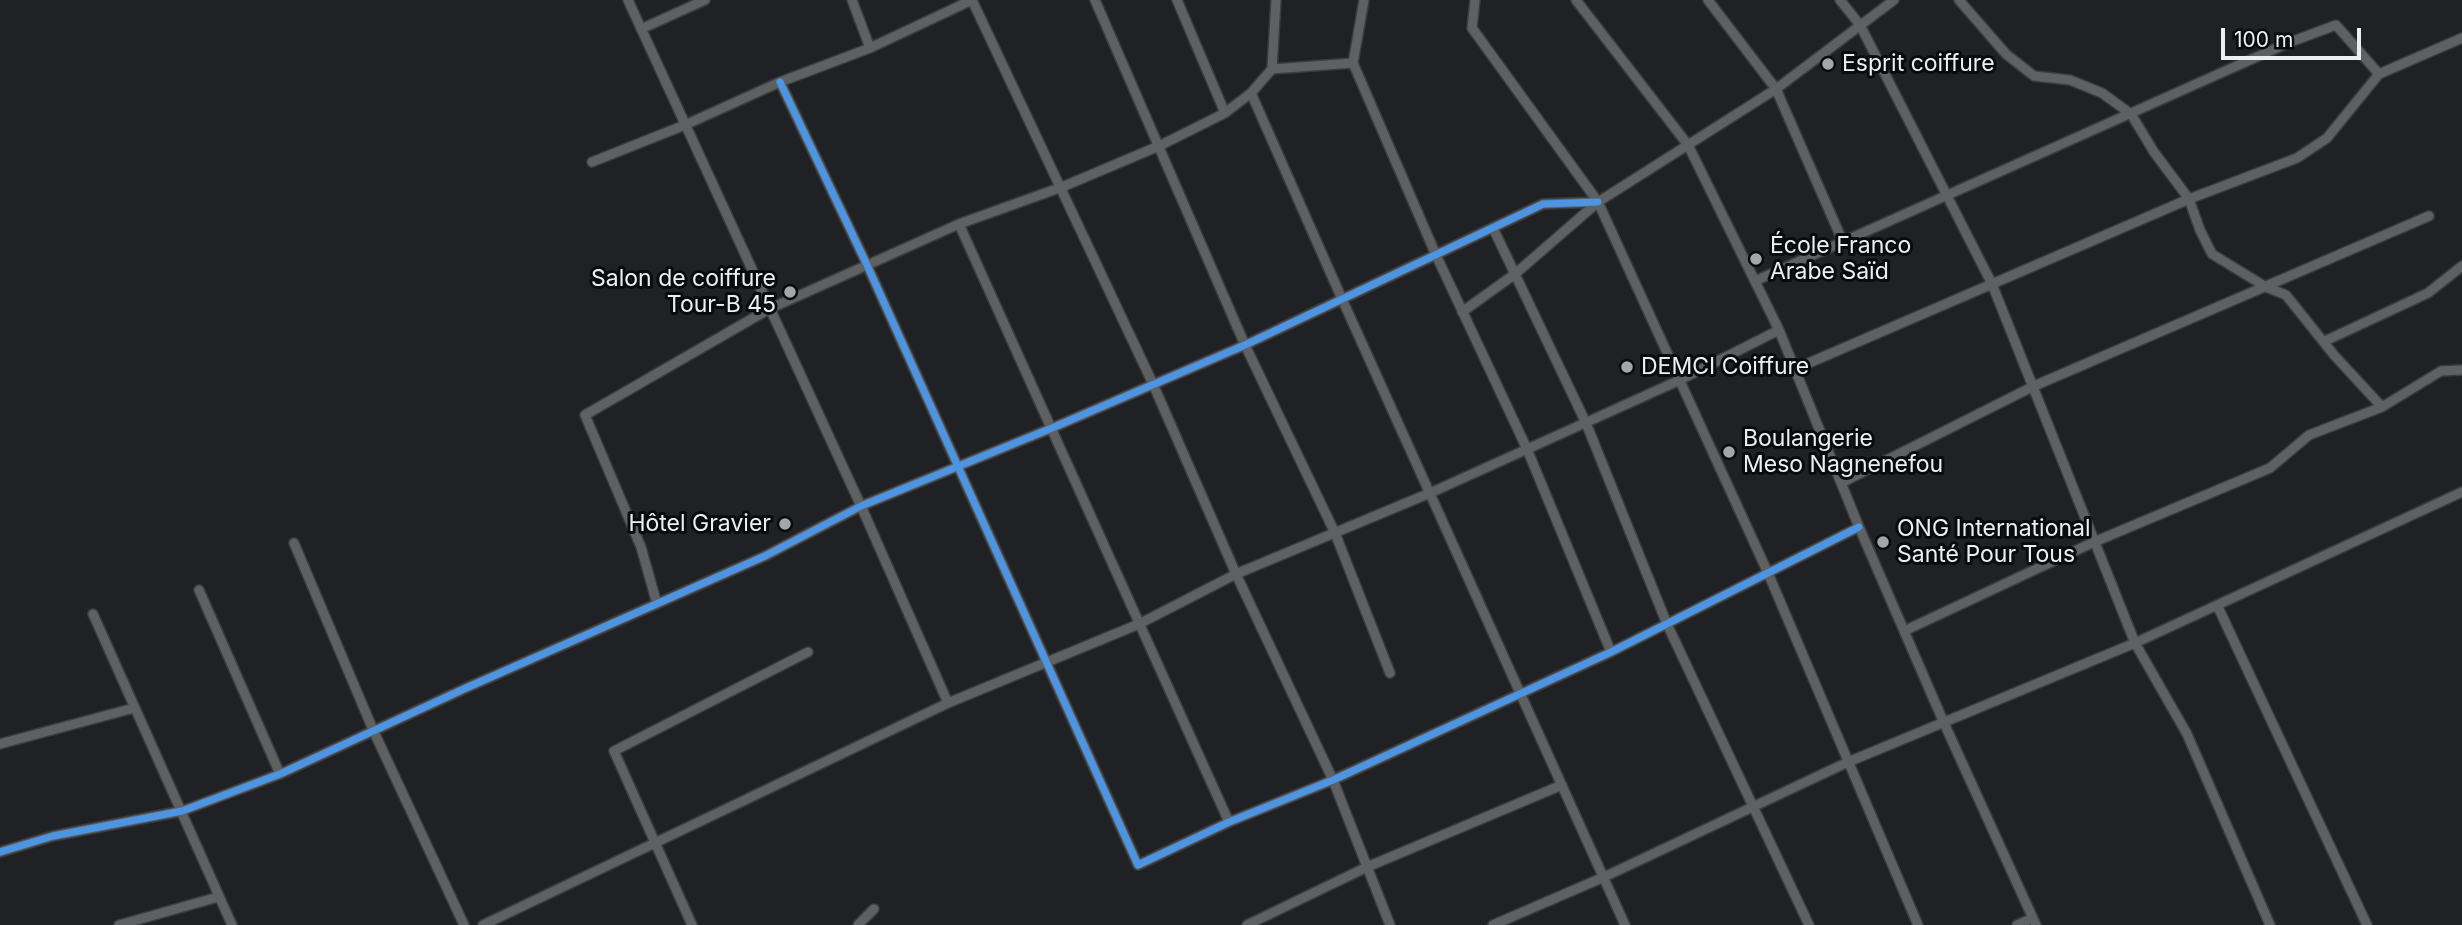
<!DOCTYPE html>
<html>
<head>
<meta charset="utf-8">
<style>
  body { margin:0 }
  #map { position:relative; width:2462px; height:925px; overflow:hidden; background:#1f2124; font-family:Inter,sans-serif }
  canvas { display:block }
  .scale { position:absolute; left:2221px; top:28px; width:140px; height:32px; box-sizing:border-box; border:4px solid #eceff2; border-top:0; padding-left:9px; font-size:21px; line-height:24px; white-space:nowrap; color:#eceff2; -webkit-text-stroke:5px #090b0d; paint-order:stroke }
</style>
</head>
<body>
<div id="map">
<canvas width="2462" height="925"></canvas>
<div class="scale">100 m</div>
</div>
<script>
const c = document.querySelector('canvas').getContext('2d');
c.lineJoin = 'round';
function strokePath(path, color, width, dash) { c.strokeStyle = color; c.lineWidth = width; c.lineCap = dash ? 'butt' : 'round'; c.setLineDash(dash || []); c.stroke(path); }
function label(font, color, halo, rows, align = 'center') {
  c.font = font + ' Inter,sans-serif'; c.lineWidth = 6; c.setLineDash([]); c.textBaseline = 'middle'; c.strokeStyle = halo; c.fillStyle = color; for (const [text, x, y, turn = 0] of rows) {
    c.save(); c.translate(x, y); c.rotate((+turn || 0) * Math.PI / 180); c.textAlign = isNaN(turn) ? turn : align; if (halo) c.strokeText(text, 0, 0); c.fillText(text, 0, 0); c.restore();
  }
}
const minor = new Path2D(`
  M628,0l233,506 87,197
  M852,0l18,48
  M972,0l181,384 83,190 97,206 57,145
  M1095,0l150,345 90,188 55,140
  M1177,0l48,113
  M1364,0l-11,63 83,192 91,194 84,203
  M1475,0l-3,28 126,174 170,371 150,352
  M1576,0l112,145 91,185 80,197 85,196 92,202
  M1708,0l68,89 67,153
  M1840,0l20,25 132,259 143,359 52,91 83,191
  M1959,0l47,54 28,22 36,4 32,13 29,21 23,38 35,47 11,31 12,24 54,33 20,8 48,60 48,52
  M641,29l64,-29
  M1272,69l4,-69
  M780,82l87,183 271,600 91,-43 104,-42 278,-128 248,-125
  M1251,93l91,206 283,626
  M592,162l93,-37 95,-43 90,-34 102,-48
  M959,224l270,598
  M1493,228l93,195 81,201 142,301
  M1755,281l533,-238 48,-18 43,49
  M1462,312l53,-38 83,-72 178,-113 118,-89
  M2325,341l103,-48 34,-27
  M1795,369l394,-170 108,-41 30,-20 52,-64 83,-36
  M1841,483l193,-97 395,-170
  M294,543l80,189 90,193
  M199,590l81,184
  M657,604l-16,-57 -56,-132 184,-106 190,-85 103,-37 97,-41 66,-33 26,-20 21,-24 81,-6
  M2217,605l150,320
  M93,614l139,311
  M1904,631l190,-89 176,-74 39,-33 73,-28 59,-36 21,-1
  M0,744l134,-36
  M0,852l53,-16 129,-25 98,-37 186,-86 299,-132 96,-50 191,-78 193,-83 298,-141 55,-2
  M119,925l99,-28
  M483,925l465,-222 191,-79 97,-50 194,-81 250,-113 99,-50
  M692,925l-78,-174 194,-99
  M858,925l16,-16
  M1247,925l120,-58 195,-82
  M1493,925l111,-48 244,-115 287,-119 327,-151
  M2017,925l16,-7`);
strokePath(minor, '#3a3c3e', 12);
strokePath(minor, '#5e6061', 9);
strokePath(new Path2D(`
  M780,82l87,183 271,600 91,-43 104,-42 278,-128 248,-125
  M0,852l53,-16 129,-25 98,-37 186,-86 299,-132 96,-50 191,-78 193,-83 298,-141 55,-2`), '#4d94e3', 7);
for (const [x, y, r, color] of [
  [1828,64,7,"#a4a7aa"],
  [1756,259,7,"#a4a7aa"],
  [790,292,7,"#a4a7aa"],
  [1627,367,7,"#a4a7aa"],
  [1729,452,7,"#a4a7aa"],
  [785,524,7,"#a4a7aa"],
  [1883,542,7,"#a4a7aa"]
]) { const dot = new Path2D(); dot.arc(x, y, r, 0, 2 * Math.PI); c.fillStyle = color; c.fill(dot); strokePath(dot, '#090b0d', 2.5); }
label('23px', '#eceff2', '#090b0d', [
  ["Esprit coiffure",1842,64],
  ["École Franco",1770,246],
  ["Arabe Saïd",1770,272],
  ["Salon de coiffure",776,279,"right"],
  ["Tour-B 45",776,305,"right"],
  ["DEMCI Coiffure",1641,367],
  ["Boulangerie",1743,439],
  ["Meso Nagnenefou",1743,465],
  ["Hôtel Gravier",771,524,"right"],
  ["ONG International",1897,529],
  ["Santé Pour Tous",1897,555]
], 'left');
</script>
</body>
</html>
